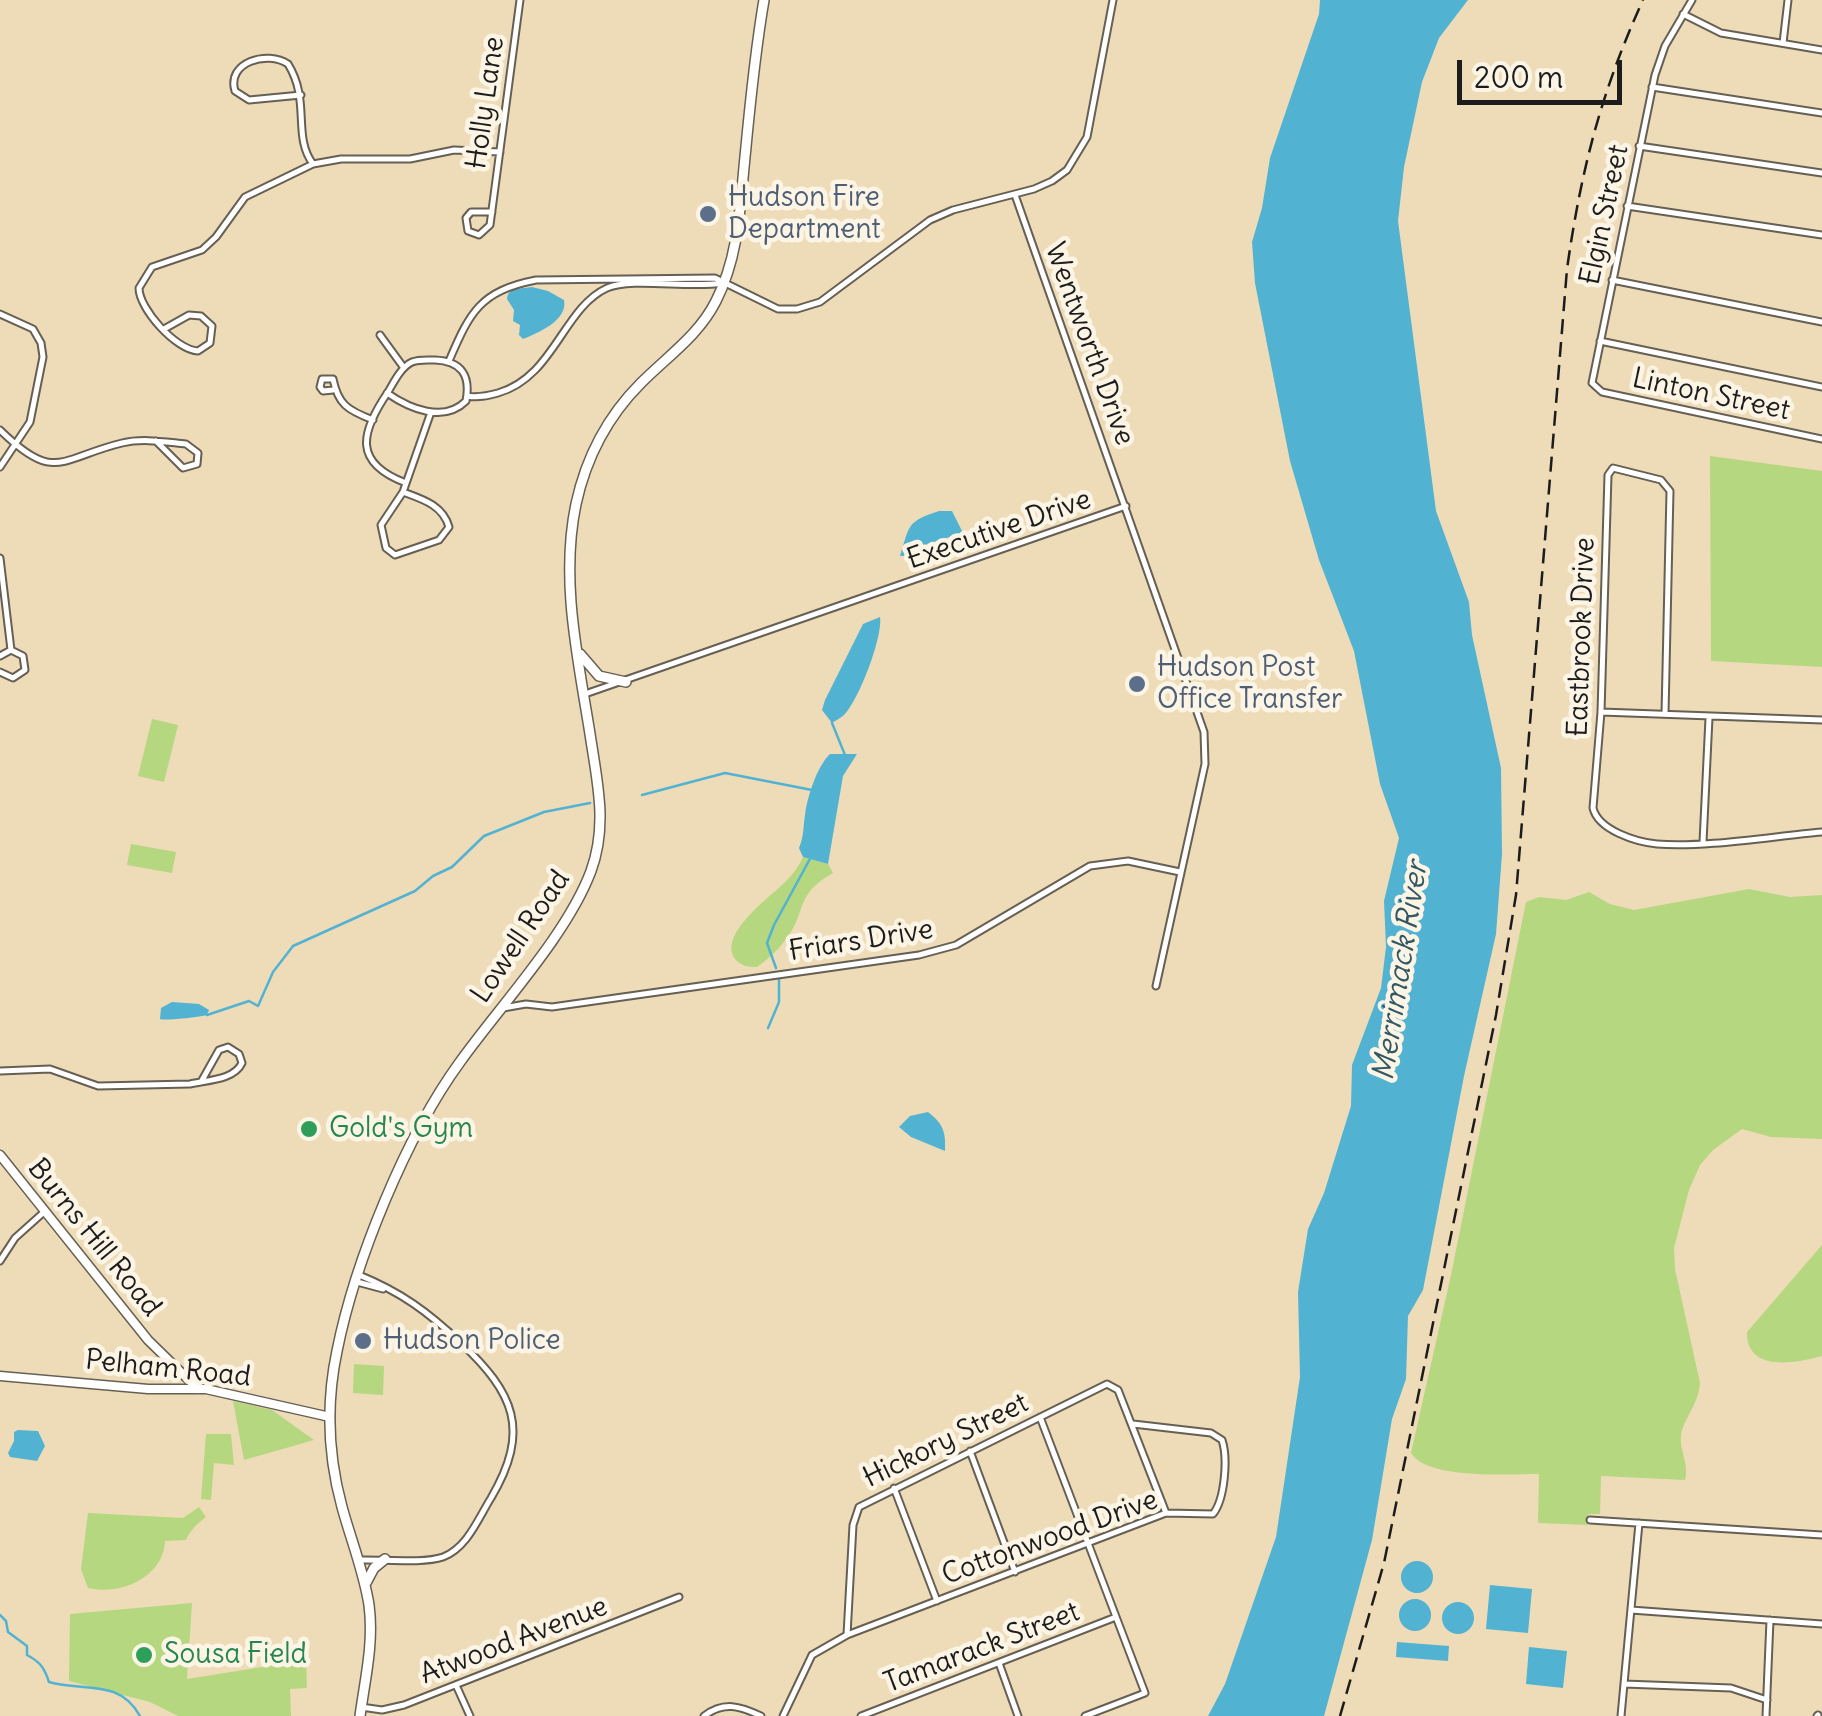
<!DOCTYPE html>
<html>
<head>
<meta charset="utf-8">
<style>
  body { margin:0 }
  #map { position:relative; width:1822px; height:1716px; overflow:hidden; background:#eedcb9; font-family:Delius,sans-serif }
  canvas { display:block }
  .scale { position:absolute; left:1457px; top:60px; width:165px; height:45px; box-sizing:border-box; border:5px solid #1c1c1c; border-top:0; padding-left:12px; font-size:30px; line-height:35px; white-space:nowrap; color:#1c1c1c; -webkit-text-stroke:8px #fcf5e5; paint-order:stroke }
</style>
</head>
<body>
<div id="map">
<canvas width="1822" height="1716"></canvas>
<div class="scale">200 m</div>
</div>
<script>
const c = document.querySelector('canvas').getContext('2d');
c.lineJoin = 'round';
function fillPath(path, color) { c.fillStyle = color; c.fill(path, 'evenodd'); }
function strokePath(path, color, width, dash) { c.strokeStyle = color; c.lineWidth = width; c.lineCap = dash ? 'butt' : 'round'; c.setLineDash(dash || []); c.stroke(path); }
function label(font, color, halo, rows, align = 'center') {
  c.font = font + ' Delius,sans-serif'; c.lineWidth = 9; c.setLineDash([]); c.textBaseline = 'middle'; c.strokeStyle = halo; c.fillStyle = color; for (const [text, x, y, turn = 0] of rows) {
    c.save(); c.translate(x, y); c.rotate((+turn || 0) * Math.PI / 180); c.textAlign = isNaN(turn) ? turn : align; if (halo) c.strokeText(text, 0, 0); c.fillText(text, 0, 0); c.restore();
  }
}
fillPath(new Path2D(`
  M1710,456l112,15v196l-111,-6z
  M152,719l26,6 -14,57 -26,-6z
  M131,844l45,8 -4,21 -45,-8z
  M803,857l25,7 5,9c-38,21 -26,37 -46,65 -8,11 -20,22 -30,29 -9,0 -16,-1 -22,-8 -17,-25 34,-61 49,-76 8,-7 15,-17 19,-26z
  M1749,889l41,8 32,-2v244l-51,-2 -29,-8 -29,21 -13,15 -11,25 -15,58 1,21 25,114c-1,18 -12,30 -18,47 -5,18 8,33 3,50l-84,-4 -1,38h-11l-1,11 -50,-2 1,-49c-28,0 -112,6 -128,-21l40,-178 75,-373 13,-5 27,3 23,-8 21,12 24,6z
  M1822,1245v111c-25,7 -76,17 -75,-24z
  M354,1364l30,2 -1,29 -30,-2z
  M233,1401l39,9 42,30 -70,20z
  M206,1434h25l3,31 -20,-2 -3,37 -10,-1z
  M199,1507l7,10c-7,5 -16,13 -20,23l-21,1c-1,36 -45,55 -77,47l-7,-19 7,-56 95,5z
  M192,1603l-5,76 119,-19 1,28 -17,1 1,27h-113l-28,-14 -81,-21 1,-67z`), '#b5d77f');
fillPath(new Path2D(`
  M1320,0h148l-29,38 -17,44 -18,85 -6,54 38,290 33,91 3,33 29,133 1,86 -6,80 -32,142 -41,214 -15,26 -2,63 -14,40 -20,121 -48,176h-116l17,-32 51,-147 24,-160 -2,-85 10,-63 16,-36 27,-87 1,-41 29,-77 5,-41 -2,-46 15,-63 -19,-54 -26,-133 -35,-91 -29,-99 -35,-178 -3,-41 10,-34 8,-50 49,-144z
  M532,287l16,4 16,9c4,20 -24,32 -41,39l-4,-4 1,-10 -7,-4 1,-11 -7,-11c1,-12 14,-10 25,-12z
  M939,511h13l11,22 -36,11 -14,12h-13c10,-31 6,-34 39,-45z
  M880,617c3,20 -21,82 -35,97 -4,4 -9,6 -13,9l-10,-13 3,-10 38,-76z
  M830,754h27l-14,22 -15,88 -25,-7 -4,-9c5,-12 4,-20 6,-33 2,-17 12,-49 25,-61z
  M172,1002l27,2 10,6 -2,5c-8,2 -41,6 -47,4l1,-11z
  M928,1112c15,12 18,19 17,39l-34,-14 -12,-10 11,-11z
  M18,1430l20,1 7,15 -8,15 -27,-4 -2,-4 6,-12v-9z
  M1401 1577a16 16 0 1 1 32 0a16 16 0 1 1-32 0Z
  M1490,1585l42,4 -4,44 -42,-4z
  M1399 1615a16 16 0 1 1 32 0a16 16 0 1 1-32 0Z
  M1442 1618a16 16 0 1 1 32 0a16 16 0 1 1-32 0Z
  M1397,1642l52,4 -1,15 -52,-4z
  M1529,1647l38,4 -4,37 -37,-4z`), '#52b2d1');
strokePath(new Path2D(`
  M832,723l13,32
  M642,795l83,-22 87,17
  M776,968l-9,-25 7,-18 37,-68
  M207,1015l42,-14 9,5 15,-34 20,-26 122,-55 18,-15 19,-9 32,-31 60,-24 46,-9
  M768,1028l11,-26v-23
  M0,1615l6,6 2,11 19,14v9c13,7 17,12 22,27 34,10 70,-4 91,34`), '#52b2d1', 2.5);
const minor = new Path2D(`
  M1692,0l-27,46 -10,29 -63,308 10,9 220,47
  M1683,14l38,19 101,17
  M1783,43l5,-43
  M1652,87l170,26
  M301,95l-52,5 -14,-9c-9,-29 33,-41 53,-27 23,37 4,72 25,100
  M1639,146l183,27
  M1015,195l189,537 1,32 -49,222
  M1627,206l195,29
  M492,212h-21l-5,6 2,13 11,4 11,-10 30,-225
  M1612,280l210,42
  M0,314l33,15 8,14 2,14 -13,65 -30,45
  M164,329l25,-14 12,1 11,10 -2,17 -12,8c-22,-1 -59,-42 -59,-63l13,-21 50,-17 14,-13 29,-40 68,-33 28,-5h69l44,-9 46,2
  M380,335l24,33
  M1600,341l222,46
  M449,361c21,-49 31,-70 87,-81l179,-2 63,31h19l23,-7 110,-82 23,-10 81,-21 18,-8 15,-11 20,-33 26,-137
  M333,390l-10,1 -3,-4 2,-8h11c5,25 14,31 40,41
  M387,393c23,16 57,30 79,8 5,-26 -5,-40 -31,-41 -7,0 -16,-1 -23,2 -11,5 -18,20 -24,30 -28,41 -35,71 18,91
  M467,396c11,2 20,0 31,-3 56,-16 65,-85 109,-105 25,-11 84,1 115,-5
  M0,430c55,54 60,28 122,13 21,-5 43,-1 64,1l12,9 -1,11 -14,4 -27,-27
  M403,492c19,7 40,13 46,35l-10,13 -44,15 -9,-7 -5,-23 22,-33 28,-80
  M0,558l11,92
  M0,656l11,-6
  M0,672l13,6 12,-8 -2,-14 -12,-6
  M585,694l541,-188
  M1601,712l221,8
  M1665,714l5,-223 -9,-11 -48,-12 -5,7 -7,237 -8,96c5,22 43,34 64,36 47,4 117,-8 165,-12
  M1703,842l6,-124
  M503,1008l23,-4 26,3 367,-52 37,-10 134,-79 38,-5 52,11
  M0,1071l50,-2 48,17 92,-2c18,-4 44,-4 52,-21l-3,-9 -11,-7 -9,3 -18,32
  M0,1261l15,-23 29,-26
  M357,1282l26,7
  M1040,1417l105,276 -60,23
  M970,1451l45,121
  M894,1488l43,113
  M1590,1520l232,15
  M359,1560c23,-1 63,4 84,-3 24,-9 35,-38 48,-59 40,-68 23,-105 -30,-155 -33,-31 -60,-51 -102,-68
  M1631,1610l191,14
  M847,1635l6,-110 6,-18 248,-123 11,6 48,123
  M999,1663l19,53
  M1624,1684l107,4 36,12
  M456,1685l14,31
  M361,1707l21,3 22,-5 275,-108
  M704,1716c20,-15 36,-10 57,0
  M783,1716l29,-61 35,-20 319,-122 47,1c12,-15 15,-56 9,-74l-11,-7 -78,-9
  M861,1716l255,-99
  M1621,1716l18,-193
  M1766,1716l4,-96
  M1817,1716l1,-1`);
const tertiary = new Path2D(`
  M0,1155l148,185 50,49
  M0,1376l148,13h58l124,28`);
const primary = new Path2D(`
  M580,654l19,22 27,6
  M366,1583l8,-15 11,-9
  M360,1716c5,-37 14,-73 9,-111 -5,-33 -18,-65 -27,-98 -14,-51 -16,-104 -5,-156 18,-90 69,-215 123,-289 40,-56 107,-127 131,-191 17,-46 6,-90 -1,-137 -12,-76 -30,-154 -14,-230 10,-46 32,-88 65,-121 27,-27 58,-48 75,-82 23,-45 24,-95 29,-144 5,-53 10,-105 19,-157`);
strokePath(minor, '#665f53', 9);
strokePath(tertiary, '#665f53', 11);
strokePath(primary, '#665f53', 12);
strokePath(minor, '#fff', 5);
strokePath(tertiary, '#fff', 8);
strokePath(primary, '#fff', 9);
strokePath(new Path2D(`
  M1340,1716l44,-153 112,-548 20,-120 51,-626c14,-99 34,-177 76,-269`), '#1c1c1c', 2.5, [15, 8]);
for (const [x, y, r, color] of [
  [708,214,10,"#5c6f8a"],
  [1137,684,10,"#5c6f8a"],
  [309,1129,10,"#2e9e5b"],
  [363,1341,10,"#5c6f8a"],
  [144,1655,10,"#2e9e5b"]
]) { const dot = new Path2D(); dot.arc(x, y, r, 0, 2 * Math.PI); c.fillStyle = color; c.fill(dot); strokePath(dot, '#fcf5e5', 4); }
label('28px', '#1c1c1c', '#fcf5e5', [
  ["Holly Lane",486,103,-82],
  ["Elgin Street",1605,215,-78],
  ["Wentworth Drive",1089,344,70],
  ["Linton Street",1711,395,12],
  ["Executive Drive",999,530,-19],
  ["Eastbrook Drive",1582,637,-88],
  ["Lowell Road",521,937,-56],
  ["Friars Drive",861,941,-9],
  ["Burns Hill Road",94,1238,51],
  ["Pelham Road",168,1369,6],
  ["Hickory Street",946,1441,-26],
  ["Cottonwood Drive",1050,1538,-20],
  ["Atwood Avenue",514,1641,-21],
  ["Tamarack Street",982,1648,-21]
]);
label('28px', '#4e5e75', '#fcf5e5', [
  ["Hudson Fire",728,198],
  ["Department",728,230],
  ["Hudson Post",1157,668],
  ["Office Transfer",1157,700],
  ["Hudson Police",383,1341]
], 'left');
label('28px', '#27864d', '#fcf5e5', [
  ["Gold's Gym",329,1129],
  ["Sousa Field",164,1655]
], 'left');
label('italic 30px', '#325864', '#fcf5e5', [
  ["Merrimack River",1401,971,-81]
]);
</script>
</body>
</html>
